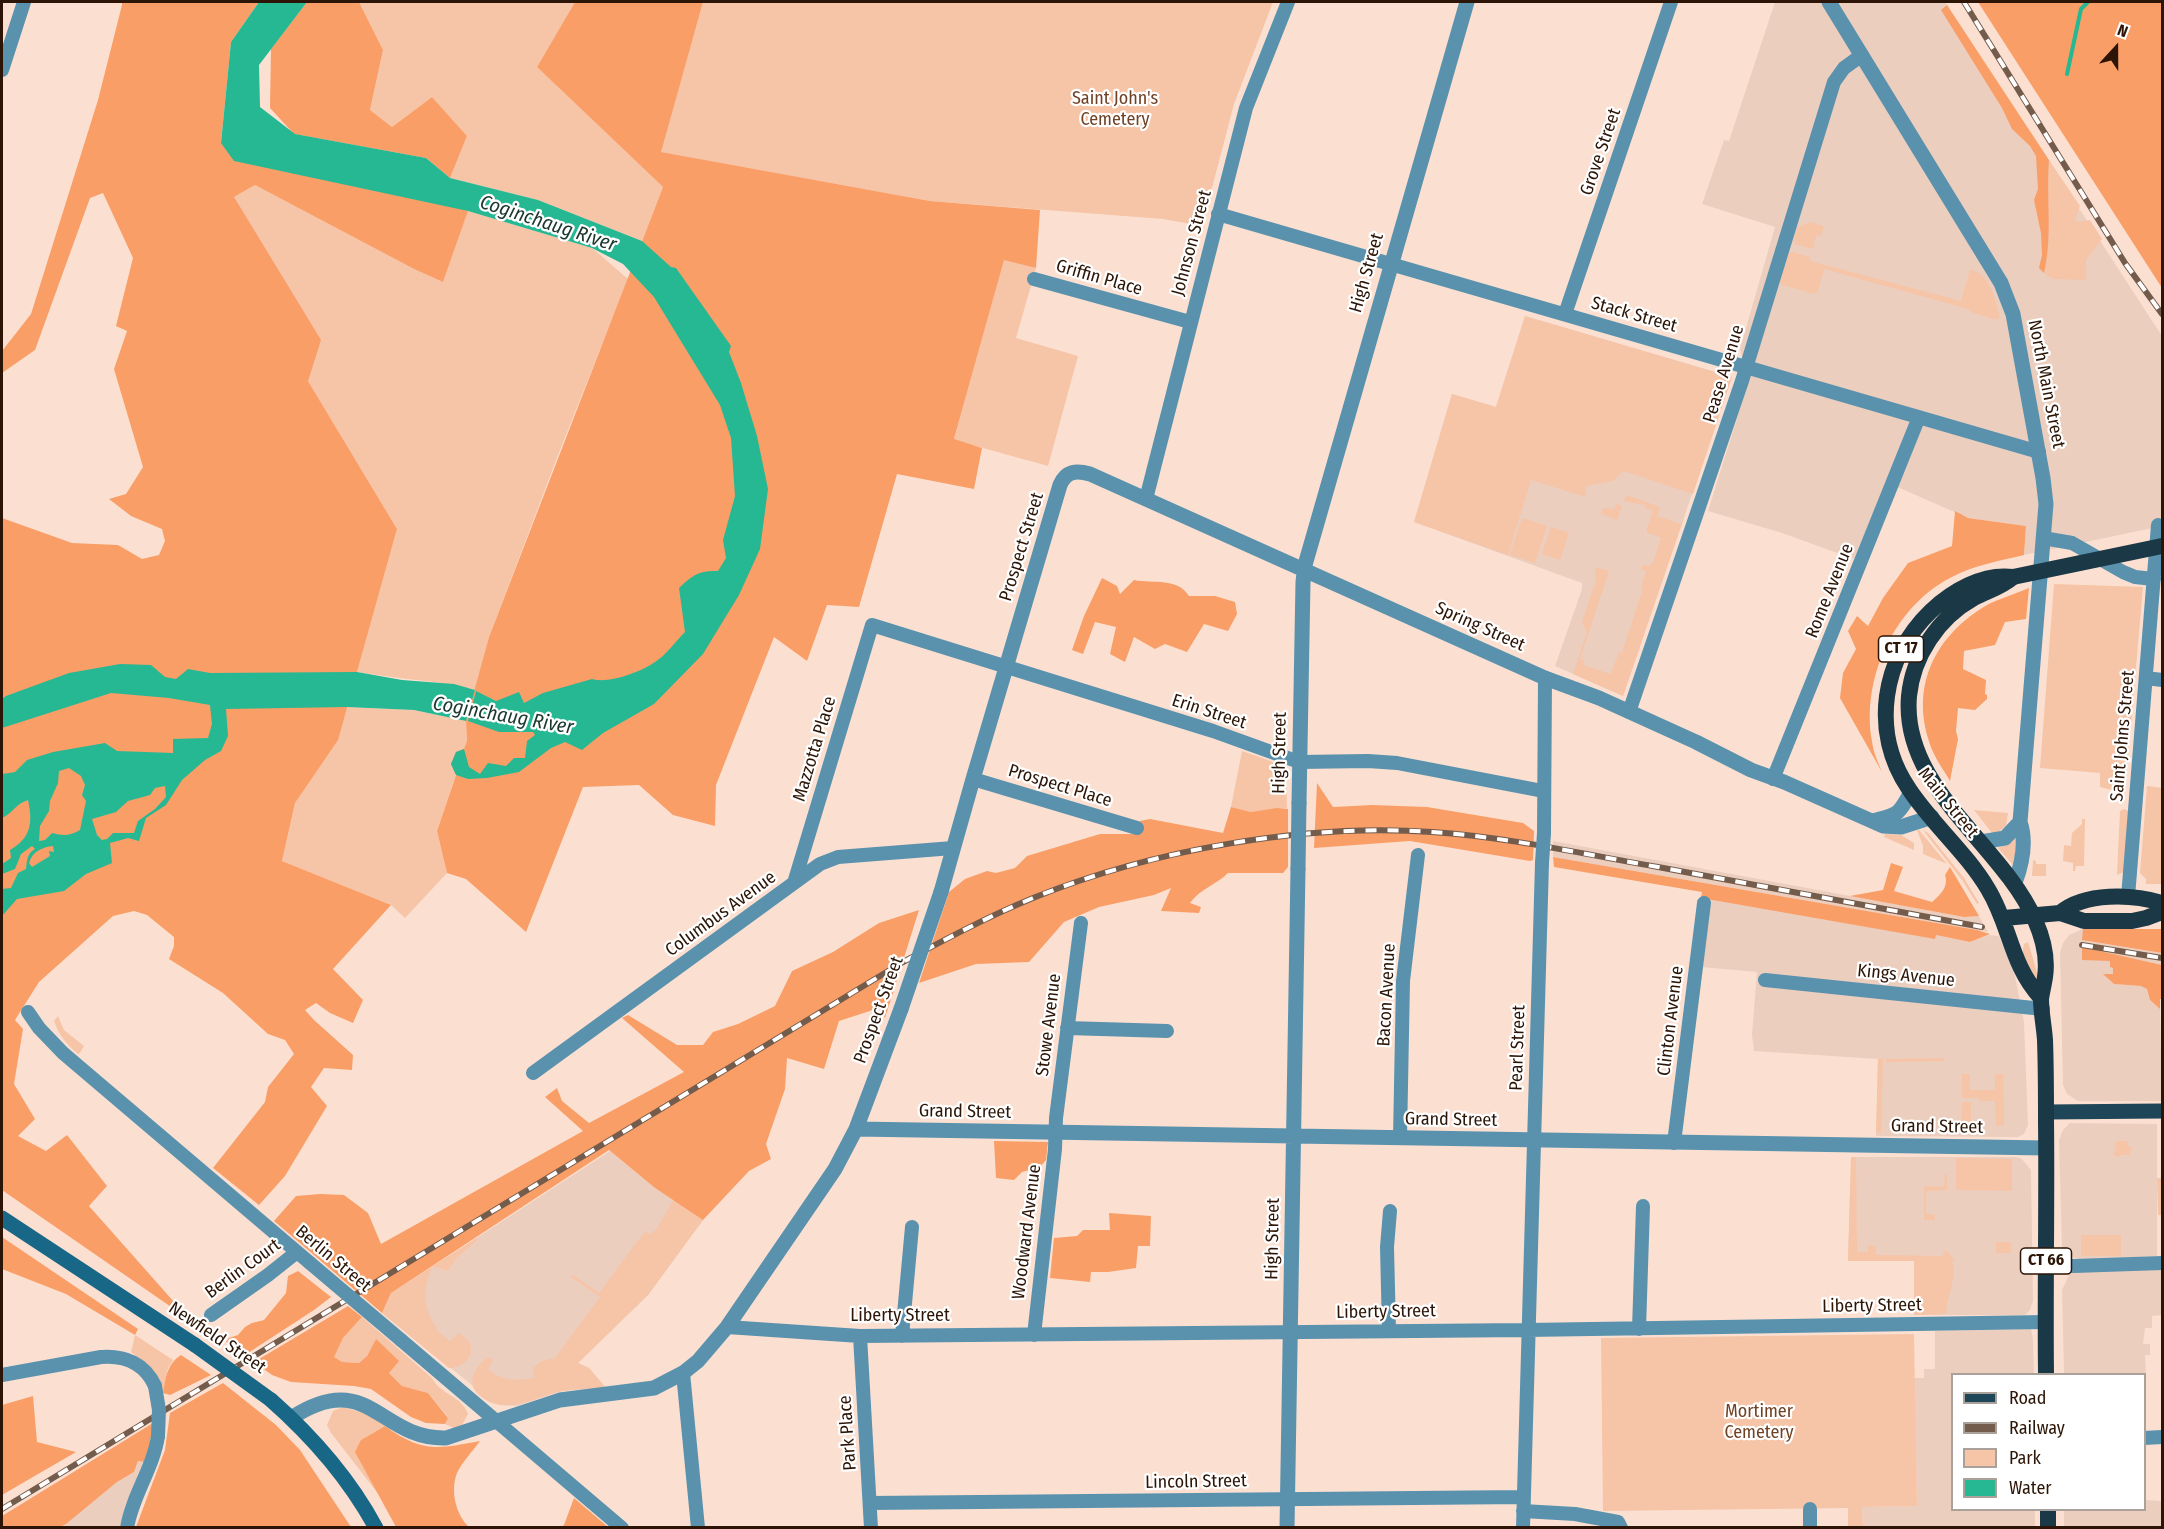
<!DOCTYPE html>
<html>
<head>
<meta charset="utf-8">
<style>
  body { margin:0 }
  #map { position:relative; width:2164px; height:1529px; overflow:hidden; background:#fbe0d1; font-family:"Fira Sans Condensed",sans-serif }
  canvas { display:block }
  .frame { position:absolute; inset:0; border:3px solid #2c1506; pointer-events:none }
  .legend { position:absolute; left:1951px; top:1373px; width:195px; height:138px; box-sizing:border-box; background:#fff; border:2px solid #aba19b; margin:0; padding:8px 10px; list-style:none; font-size:18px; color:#2c1506 }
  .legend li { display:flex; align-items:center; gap:12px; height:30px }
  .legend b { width:30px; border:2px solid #aba19b }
  .north { position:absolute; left:2086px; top:18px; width:60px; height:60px; -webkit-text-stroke:4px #fff; paint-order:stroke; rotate:21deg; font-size:16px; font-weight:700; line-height:24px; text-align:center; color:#2c1506 }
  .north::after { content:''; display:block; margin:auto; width:21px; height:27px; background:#2c1506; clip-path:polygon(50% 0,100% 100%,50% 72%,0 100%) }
</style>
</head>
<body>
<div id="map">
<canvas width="2164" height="1529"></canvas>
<div class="frame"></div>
<ul class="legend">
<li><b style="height:8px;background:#1e4658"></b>Road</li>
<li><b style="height:8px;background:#745c4d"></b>Railway</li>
<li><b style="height:16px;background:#f6c4a7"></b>Park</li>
<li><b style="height:16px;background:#25b893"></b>Water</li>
</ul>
<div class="north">N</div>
</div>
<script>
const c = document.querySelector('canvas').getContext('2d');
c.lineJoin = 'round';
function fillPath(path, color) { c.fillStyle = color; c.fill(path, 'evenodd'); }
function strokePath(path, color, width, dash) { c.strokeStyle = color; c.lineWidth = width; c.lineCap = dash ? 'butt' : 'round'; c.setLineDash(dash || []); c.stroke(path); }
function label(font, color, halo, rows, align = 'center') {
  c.font = font + ' "Fira Sans Condensed",sans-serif'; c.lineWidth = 4.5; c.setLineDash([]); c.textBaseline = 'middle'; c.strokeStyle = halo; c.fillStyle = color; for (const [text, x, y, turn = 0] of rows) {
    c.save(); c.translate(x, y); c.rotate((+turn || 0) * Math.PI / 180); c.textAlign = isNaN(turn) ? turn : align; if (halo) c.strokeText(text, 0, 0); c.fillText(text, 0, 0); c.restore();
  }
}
fillPath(new Path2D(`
  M1775,2h170l217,334v190l-138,29 2,-29 -58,-8 -82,-36 -32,77 -72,-26 -74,-22 40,-128 -8,-34 35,-122 -73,-23 22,-64 5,1z
  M1525,316l207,61 -109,319 -68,-30 27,-77v-6l-168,-61 38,-128 44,13z
  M1553,841l411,76 15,-1 9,16 -435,-75z
  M1701,898l234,40 1,-3 34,7 19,-7 10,1 16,40 9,46 4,103 -4,9 -6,3 -142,-1 2,-77 -124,-8 -2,-16 5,-63 -67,-6z
  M2083,929v11l79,13v12l-79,-17 18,12 10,1 3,6 -1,8 -8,-1 9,10 28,2 5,3 3,11 10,9 2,92h-84l-11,-7 -4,-9 -3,-132 3,-10 6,-8z
  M2070,1123l87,1v132l-77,4 -10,-4 -8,-8 -3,-108 4,-10z
  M610,1151l45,37 48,32 -55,75 -70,68 11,5 17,20 -45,3 -44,15 -18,-1 -17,-8 -10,-12 -90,-72 50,-46 16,4 9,-13 19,-16 2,-5z
  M1851,1157h165l6,2 9,11 2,131 -3,9 -5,5h-111v-54h-66z
  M2162,1267v48l-10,1v12h-7l-2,16h7v11h-5l1,20 -82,-1 -2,-84 9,-19z
  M2031,1329l2,10 1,35h-82v136h83v17h-172l-1,-20 55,-1 -3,-128h10v-9h11v-38z
  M138,1461l6,1 -19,44 -5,21 -60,1 57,-46 17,-10z
  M2145,1500l17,1v26h-98v-17h80z`), '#eccebe');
fillPath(new Path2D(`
  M359,2h216l-38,65 126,120 -21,54 -104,-41 -88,-22 17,-42 -35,-39 -40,30 -22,-17 13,-60z
  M703,2h570l-39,102 -32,122 -39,-7 -233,-18 -270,-49z
  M2049,160l31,46 -5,14 4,2 11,-2 12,19 -16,21v20l-33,-1 -9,-6c9,-39 2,-74 5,-113z
  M255,185l159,84 29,13 25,-71 124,37 36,31 -68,171 -71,187 -14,53c-38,-10 -79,-11 -118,-18l40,-143 -89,-148 -74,-184z
  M1810,222l14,4 -3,10 -5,-1 -3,14 -16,-4 -4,-5 5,-13z
  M1793,252l17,5v4l151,40 9,-31c19,1 27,33 30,49l-2,-1 -1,2 -26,-8 -3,-3 -144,-40 -6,22 -4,3 -32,-9 -2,-3 9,-29z
  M1004,259l32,9 -20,70 62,18 -30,110 -94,-26z
  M1525,316l207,61 -39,117 -70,-23 -10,10 -27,5v11l-55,-17 -23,75 -94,-33 38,-128 44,13z
  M1627,495l33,12 -3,9 24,8 4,-9 -62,181 -50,-22 14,-42 -5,-10 12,-36 2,-1 -1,-18 14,4 -29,88 4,1 -1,5 28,9 8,-22 3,1 21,-65 -2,-1 5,-16 -5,-2 1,-4 7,1 4,-3 8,-25 -15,-6 7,-21 -8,-3v-3l-22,-4z
  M1616,504l6,2 -5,14 -16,-6 2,-6 11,1z
  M1522,518l25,8 -12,37 -25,-8z
  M1551,527l18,6 -9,27 -18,-6z
  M2054,584l89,3 -18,206 -25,-6v-14l-60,-5z
  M347,707l67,3 52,11 1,20 -30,90 10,42 -42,45 -14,-13 -109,-44 13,-58 42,-63z
  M1242,751c44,16 45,9 45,57l-36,4 -20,-5z
  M2147,786l15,2v96h-16v-5l-6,-6z
  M2124,809l5,2 -5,61 -7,3 3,-64z
  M1974,810l34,3 -2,13 -9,7h-5z
  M2082,819h3l-1,47h-8l-1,5h-2v-8l-10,-2 1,-16 7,1 1,-13 10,-9z
  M1917,830h2l28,34 -24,-10v-8z
  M1923,830l5,3 36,45 15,25 -2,1 -15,-24z
  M1885,834l16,1 13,8v7l-30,-13z
  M2016,836l2,1 -4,29 -16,-18 15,-7z
  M2033,860l3,1v3h10v12h-14z
  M2028,942l11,37 -6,5c-5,-13 -13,-28 -9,-40z
  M58,1016l6,14 20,16 -4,7 -2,1c-12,-10 -19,-19 -24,-33z
  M1944,1058v3l-58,1v-3z
  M1878,1059h5l-2,74 -5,-1z
  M1962,1074h8v16h25v-16h8l1,51 -8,1 -1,-25h-16v-3h-17z
  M1962,1102h9v26l-10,-1z
  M2116,1141h11l1,5h3l-1,9h-9l-1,2 -5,-1 -2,-3 2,-2z
  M1851,1157h5l1,95h11v-7l8,1v9l67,1 1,-5 4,1 7,9h-3c5,20 -5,33 -6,53l-32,1v-54h-66z
  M1956,1158l56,1v32l-56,-1z
  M1945,1174h2v16l-21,1v23l9,1v5h-11v-34l20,1z
  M2157,1178h5v37h-4z
  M674,1199l29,21 -55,75 -70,68 11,5 17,20c-16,1 -33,0 -47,4 -27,6 -55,25 -80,3 -6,-6 -9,-12 -5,-21 3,-7 8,-13 15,-17l4,3 -5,10c15,11 29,11 47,8l-2,-10 9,-7 13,-3 45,-61 -29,-20 2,-2 26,18 40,-54 6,-7 5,2 6,-4z
  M2081,1235h40v21h-40z
  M478,1237l-2,5 -19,16 -9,13 -16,-4c-9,22 -10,41 5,61l-1,2 14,11 9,-8c4,3 9,6 11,11 5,14 -9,24 -21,24l-67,-55 9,-20z
  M1996,1242h15v11h-15z
  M362,1317l70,61c10,18 29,17 36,36l-6,11 -6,4 -11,-5 3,-7 -20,-24 -26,-7 -13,-13 -13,-34 -9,17 -8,7 -17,-1 -9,-5 10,-19z
  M1914,1334l3,172 -55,1 1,21 -15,-1v-19l-245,3 -2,-173z
  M135,1335l38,25 -5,8 -5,25 -13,-26 -19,-15z
  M343,1407l24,7 18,12 -24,14 -1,20 23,40 -52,-67 -4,-8 6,-14z`), '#f6c4a7');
fillPath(new Path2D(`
  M122,2h137l-28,40 -10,101 247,68 -25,71 -29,-13 -159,-84 -21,12 87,143 -13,41 89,148 -59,211 -43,63 -13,58 109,44 -58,64 30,31 -10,23 -23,-10 -14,-10 -11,7 9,10 39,35 -1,15 -28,-2 -13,19 16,19 -42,70 -26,29 -46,-37 52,-66 3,-15 26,-33 -9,-14 -17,-6 -45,-41 -54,-34 5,-13v-9l-27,-22 -13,-4 -21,5 -74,66 -24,38 8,9 -9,55 21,35 -17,17 28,15 21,-16 40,51 -18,20 101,114 -188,-130v-672l70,25 46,2 24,14 17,-4 6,-14 -3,-12 -31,-13 -22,-17 17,-5 17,-27 -29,-98 13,-38 -11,-5 17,-68 -30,-65 -13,5 -55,152 -33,23v-22l29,-37 67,-214 24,-95z
  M307,2h52l24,48 -13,60 22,17 40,-30 35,39 -17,42 -24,-20 -132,-24 -24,-26 1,-59z
  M575,2h128l-42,150 269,49 110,9 -4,58 -32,-8 -50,179 28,9 -8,41 -77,-15 -38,133 -32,-2 -20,56 -33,-24 -58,148 -1,41 -42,-11 -34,-30 -56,2 -57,145 -60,-53 -19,-6 -10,-42 19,-56 -5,-11 5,-12 8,-3 3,-8 -1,-20 23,-84 174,-450 -126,-120z
  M1978,2h184v286z
  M1947,5l102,155c-3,39 4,74 -5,113l-5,-5 3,-13 -1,-22 -7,-33 4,-11 -2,-33 -6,-10 -18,-17 -10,-21 -61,-98z
  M1955,511l13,7 58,8 -2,29c-25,6 -50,10 -74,23 -56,29 -89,101 -78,163 1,11 6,21 10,31l-42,-74 3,-25 13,-24 -8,-18 9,-15 11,10 15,-28 25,-35 44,-17z
  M1102,578l15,8 3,8 14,-14c20,4 43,-3 55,16h26l20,6 2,12 -9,17 -24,-7 -17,28 -22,-8 -10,5 -21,-12 -9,25 -15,-8 6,-27 -21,-5 -12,32 -11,-4 12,-34z
  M2029,588l-3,31 -21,3 -10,23 -31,6 -1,18 23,11 -1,14 2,1v4l-12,11 -17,-2 -2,23 2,8 -8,42c-5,-9 -12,-18 -16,-27 -25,-57 -6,-110 45,-144 14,-10 34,-15 50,-22z
  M1317,783l16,24 39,-2 55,2 96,16 11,8 -1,29 -3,1 -120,-20 -96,7z
  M1231,807l20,5 26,-4 11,1v58l-5,6h-55c-12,12 -28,16 -38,30l11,4 -2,6 -38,-2 10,-23 -17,7 -55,12 -35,15 -35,40 -53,2 -57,19 30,-91 16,-13 22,-8 9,2 19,-5 12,-12 73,-22h34l6,-13 10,-2 73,14z
  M1553,857l424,73 13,4 -20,8 -34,-7 -1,4 -234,-41 1,-6 -148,-25z
  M1891,863l12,4 -9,24 38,11c8,-7 17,-15 13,-27l5,-8 29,49 -15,1 -114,-21 33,-6z
  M919,910l-34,108 -6,-10 -40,13 -15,48 -37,-11 -2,31 -19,55 5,15 -22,12 -46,49 -48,-32 -46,-38 -218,143 -9,20 -108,-92 22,-25 24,-2 24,1 24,18 13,31 202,-113 -38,-34 12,-9 5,13 27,22 95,-51 -62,-54 6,-3 49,30h26l10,-13 25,-8 37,-18 17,-35 41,-19 46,-29z
  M2083,929h79v24l-80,-13z
  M2082,947l80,18v34h-2v10l-10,-9 -3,-11 -6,-3 -27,-2 -11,-10h10v-6l-3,-1v-6l-28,-1z
  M994,1141l54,1 -2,18 -6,7 -18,5 -8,8 -18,-2z
  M1109,1213l42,3 -1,30h-12l-2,22 -28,4h-17l-1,10 -40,-4 4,-40 23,-2 6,-6h27z
  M2,1237l136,92 -3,6 -69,-41 -64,-25z
  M298,1271l33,26 -17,13 -69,45 -19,-13 3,-4 9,-3 7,-8 7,-4 12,-3 22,-27 2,-17z
  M348,1306l14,11 -19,21 -9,19 8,5 17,1 8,-7 9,-17 23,22 -10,12 13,13 26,7 20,25 -3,6 -19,-1 -15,-6 -40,-28 -17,-3 -63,-4 -19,-7 -18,-13z
  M181,1355l30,20 -41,20 -7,-2c3,-16 4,-29 18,-38z
  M223,1383l53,42 24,25 51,77h-215l29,-77 5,-37z
  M33,1396l4,46 39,10 -74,43v-90z
  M153,1423l-4,26 -5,13 -6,-1 -4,11 -17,10 -51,42 -6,3 -58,1v-12z
  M385,1426c37,27 53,23 95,15 -7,10 -18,21 -23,32 -7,18 -1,42 12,54h-73l-41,-75 6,-12z
  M574,1498l34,29h-47l3,-2z`), '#f99e67');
fillPath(new Path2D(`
  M259,2h48l-48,63 1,42 35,27 131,24 24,20 88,22 104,41 29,26 5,1 55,78 -2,6 12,31 16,53 11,53 -8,60 -21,46 -36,59 -49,50 -51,29 -21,17 -17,-8 -14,6 -32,24 -32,6 -19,1 -12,-4 -5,-11 5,-12 8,-3 5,18 11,7 8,-11 18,3 8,-8h11l2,-17 8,-6 -2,-3h-34l-31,-11 8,-30 20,10 23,-9 5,11 19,-10 49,-14c16,5 49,-7 63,-17 11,-7 21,-21 30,-30l-6,-44c13,-13 21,-18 39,-17l8,-13 -3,-18 12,-44 -4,-58 -11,-33 -66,-108 -31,-33 -31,-16 -124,-37 -234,-50 -13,-18 10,-101z
  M120,664l31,1 14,12 11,2 12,-10 22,4 147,-1 45,8 52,4 21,6 -9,31 -52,-11 -67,-3 -121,2 2,27 -7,15 -16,9 -23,20 -16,25 -20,13 -7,23 -11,-3 -18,5 2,20 -26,11 -22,17 -47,8 -15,17v-27l9,-1 7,-15 8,-4c1,-8 1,-16 9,-20l-3,-3 -11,8 -6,15 -13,5v-10l9,-6 -1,-8c21,-12 23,-27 18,-50 -13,4 -15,13 -26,18l1,-44 12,-2 12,-12 26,-8 52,-9 12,8 56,2v-14l35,-1 4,-14 -2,-19 -41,-7 -58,-5 -109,35v-29l4,-3 63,-23zM69,768l12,8 4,9 -3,10 4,6 -6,29c-10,6 -17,6 -28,3l-7,7 -6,1 1,-15 9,-15 1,-10 8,-18 1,-12zM165,786l1,11 -11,12 -17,12 -4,12h-21l-6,6 -5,1 -5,-5 -5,-16 24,-7 12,-11 22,-6 5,-7zM53,846l1,6 -5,-1 1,5 -18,11 -3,-4c3,-11 13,-16 24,-17z`), '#25b893');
strokePath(new Path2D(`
  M2067,74l14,-65 7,-7`), '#25b893', 4);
strokePath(new Path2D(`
  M2,70l22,-68
  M1218,214l821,238
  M1034,279l156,43
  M1565,314l106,-312
  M1146,499l100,-391 42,-106
  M2043,538l29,5 51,29 12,5 19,2
  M2146,678l16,2
  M1629,712l113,-331 92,-299 10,-14 18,-13
  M973,779l164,49
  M1773,779l146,-362
  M1544,833l1,-155
  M794,883l78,-258 341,106 86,31 69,-1 29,2 146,28
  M2128,897l30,-372
  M1765,980l278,29
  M28,1012l11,16 24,25 247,210
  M1067,1028l100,3
  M533,1073l287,-209 18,-7 115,-9
  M1400,1138l3,-157 15,-126
  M1674,1143l30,-240
  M2046,1264l28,2 88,-3
  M211,1315l57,-40 29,-23
  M727,1327l133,9 667,-6 518,-8
  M1639,1329l4,-123
  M1389,1331l-2,-84 3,-36
  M1034,1335l21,-186 1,-31 25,-195
  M860,1336l11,192
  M902,1336l10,-109
  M401,1340l221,188
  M683,1373l15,155
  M2,1375l99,-18c24,-2 44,7 54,29
  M2144,1438l18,-1
  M870,1503l653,-6
  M1810,1509v19
  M1523,1511l52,3 43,8 3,6
  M127,1528c5,-32 26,-59 31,-92
  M1523,1528l19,-665`), '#5a92ae', 14);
strokePath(new Path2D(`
  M1829,2l172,281 12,31 30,164 3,26 -26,318c7,20 2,42 -5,61
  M1299,803l4,-221 2,-17 162,-563
  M1873,821c25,-7 25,-5 38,-29
  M1981,842l24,-4 15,-16
  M941,892l32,-113 87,-294c6,-14 16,-15 30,-11l455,204 54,20 97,44 55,28 33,12 99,44 18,1 31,-10
  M856,1129l1190,19
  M291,1418c78,-51 88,22 155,20l114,-38 94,-12 29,-15 15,-12 29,-34 108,-158 21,-40 45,-120
  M1287,1528l11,-659`), '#5a92ae', 15);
strokePath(new Path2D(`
  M2,1218l193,127
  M271,1400c42,37 78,78 105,128`), '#196787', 15);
strokePath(new Path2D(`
  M2046,1112l116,-1`), '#1e4658', 15);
strokePath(new Path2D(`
  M2013,577c-11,10 -26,14 -39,21 -36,20 -61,58 -65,98 -8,92 92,147 126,224 8,18 13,37 10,57 -1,7 -3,15 -4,22 0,13 3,27 4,41 1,27 1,54 1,81 1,85 -1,169 0,253
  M2013,577c-30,-4 -61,14 -82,34 -49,47 -61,121 -22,178 23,35 57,63 79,100 23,38 22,75 53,109
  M2060,913c25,-21 72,-19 102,-10
  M2004,918l56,-5 24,8h48l14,-3 16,-6
  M2048,1510v18`), '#1a3846', 16);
const rail = new Path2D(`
  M1964,2l161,261 37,51
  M2082,945l80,13
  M2,1509l901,-547c43,-23 86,-46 130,-64 118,-48 272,-75 399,-66 76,5 151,22 226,35 108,20 216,40 324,60`);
strokePath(rail, '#745c4d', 6);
strokePath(rail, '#fff', 4, [11]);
strokePath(new Path2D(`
  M1542,863l2,-30
  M310,1263l91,77
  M155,1386l4,24 -1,26`), '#5a92ae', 14);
strokePath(new Path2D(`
  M1298,869l1,-66
  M901,1009l40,-117`), '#5a92ae', 15);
strokePath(new Path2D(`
  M195,1345l76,55`), '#196787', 15);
strokePath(new Path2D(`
  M2013,577l149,-31`), '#1a3846', 16);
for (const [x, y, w] of [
  [1901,649,45],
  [2046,1261,51]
]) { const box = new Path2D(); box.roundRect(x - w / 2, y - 13, w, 26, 4.5); c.fillStyle = '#fff'; c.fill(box); strokePath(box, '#2c1506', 1.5); }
label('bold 16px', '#2c1506', null, [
  ["CT 17",1901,649],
  ["CT 66",2046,1261]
]);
label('18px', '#704225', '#fff', [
  ["Saint John's",1115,99],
  ["Cemetery",1115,120],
  ["Mortimer",1759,1412],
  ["Cemetery",1759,1433]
]);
label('18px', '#2c1506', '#fff', [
  ["Grove Street",1601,152,-71],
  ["Johnson Street",1192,243,-75],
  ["High Street",1367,273,-74],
  ["Griffin Place",1099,278,16],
  ["Stack Street",1634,315,16],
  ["Pease Avenue",1724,374,-73],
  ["North Main Street",2046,384,79],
  ["Prospect Street",1022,547,-73],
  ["Rome Avenue",1830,591,-68],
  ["Spring Street",1480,627,24],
  ["Erin Street",1209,712,18],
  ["Saint Johns Street",2123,736,-85],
  ["Mazzotta Place",815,749,-73],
  ["High Street",1280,753,-89],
  ["Prospect Place",1060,786,17],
  ["Main Street",1948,803,51],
  ["Columbus Avenue",721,914,-36],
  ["Kings Avenue",1906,976,6],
  ["Bacon Avenue",1387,995,-87],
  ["Prospect Street",879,1010,-70],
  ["Clinton Avenue",1671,1021,-83],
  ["Stowe Avenue",1049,1025,-83],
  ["Pearl Street",1518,1048,-88],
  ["Grand Street",965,1112,1],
  ["Grand Street",1451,1120,1],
  ["Grand Street",1937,1127,1],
  ["Woodward Avenue",1027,1232,-83],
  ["High Street",1273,1239,-89],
  ["Berlin Street",333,1259,40],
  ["Berlin Court",243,1269,-36],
  ["Liberty Street",1872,1306,-1],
  ["Liberty Street",1386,1312,-1],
  ["Liberty Street",900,1316],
  ["Newfield Street",217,1338,34],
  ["Park Place",848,1433,-94],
  ["Lincoln Street",1196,1482,-1]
]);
label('italic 20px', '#1b372e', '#fff', [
  ["Coginchaug River",548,224,18],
  ["Coginchaug River",503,716,10]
]);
</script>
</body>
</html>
